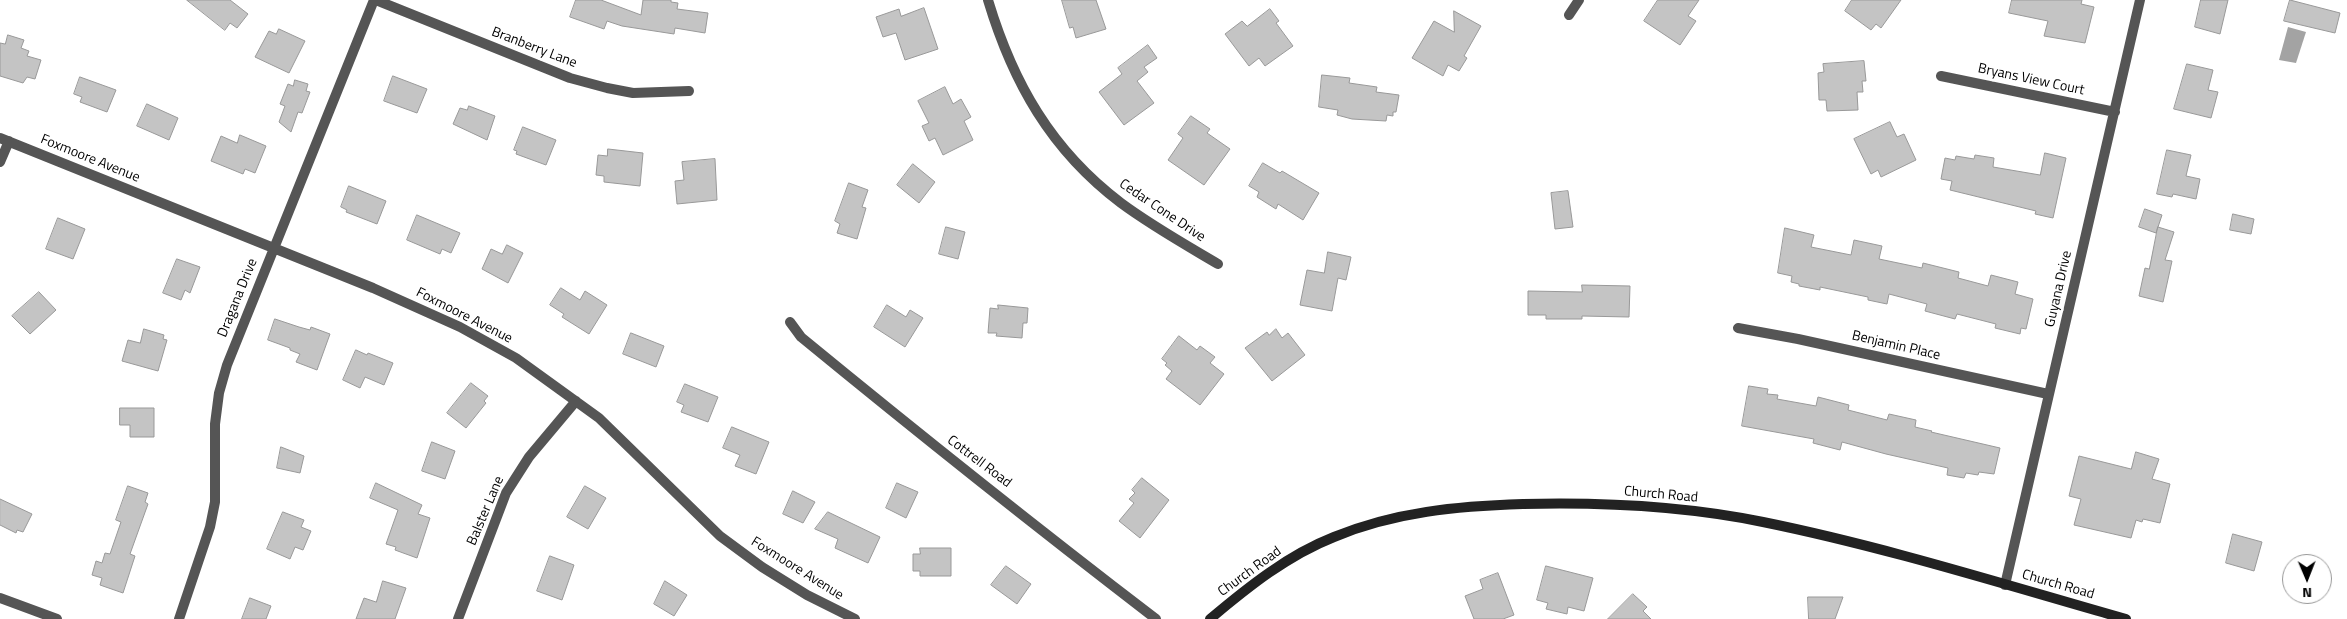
<!DOCTYPE html>
<html>
<head>
<meta charset="utf-8">
<style>
  body { margin:0 }
  #map { position:relative; width:2347px; height:619px; overflow:hidden; background:#fff; font-family:"Titillium Web",sans-serif }
  canvas { display:block }
  .north { position:absolute; left:2282px; top:554px; width:50px; height:50px; box-sizing:border-box; background:#fff; border:1px solid #999; border-radius:50%; rotate:179deg; font-size:14px; font-weight:700; line-height:20px; text-align:center; color:#000 }
  .north::after { content:''; display:block; margin:auto; width:18px; height:22px; background:#000; clip-path:polygon(50% 0,100% 100%,50% 72%,0 100%) }
</style>
</head>
<body>
<div id="map">
<canvas width="2347" height="619"></canvas>
<div class="north">N</div>
</div>
<script>
const c = document.querySelector('canvas').getContext('2d');
c.lineJoin = 'round';
function fillPath(path, color) { c.fillStyle = color; c.fill(path, 'evenodd'); }
function strokePath(path, color, width, dash) { c.strokeStyle = color; c.lineWidth = width; c.lineCap = dash ? 'butt' : 'round'; c.setLineDash(dash || []); c.stroke(path); }
function label(font, color, halo, rows, align = 'center') {
  c.font = font + ' "Titillium Web",sans-serif'; c.lineWidth = 5; c.setLineDash([]); c.textBaseline = 'middle'; c.strokeStyle = halo; c.fillStyle = color; for (const [text, x, y, turn = 0] of rows) {
    c.save(); c.translate(x, y); c.rotate((+turn || 0) * Math.PI / 180); c.textAlign = isNaN(turn) ? turn : align; if (halo) c.strokeText(text, 0, 0); c.fillText(text, 0, 0); c.restore();
  }
}
fillPath(new Path2D(`
  M2288,27l18,5 -10,31 -17,-3z`), '#a3a3a3');
const building = new Path2D(`
  M187,0h43l18,14 -11,14 -7,-5 -5,7z
  M576,0h25l40,15 2,-15h28v2l7,1 -1,6 31,4 -3,20 -30,-5 -1,6 -52,-8 -15,-5 -3,8 -34,-12z
  M1062,0h34l10,29 -30,9 -3,-11 -3,1z
  M1658,0h41l-11,16 8,5 -16,24 -36,-24z
  M1852,0h49l-20,28 -5,-4 -5,6 -26,-19z
  M2012,0h70l-1,4 13,3 -9,36 -41,-7 4,-15 -39,-8z
  M2201,0h27l-8,34 -25,-7z
  M2290,0l50,13 -5,20 -51,-12z
  M924,8l14,41 -33,11 -9,-27 -13,4 -7,-20 23,-8 2,7z
  M1270,9l9,12 -3,2 17,23 -28,20 -6,-8 -10,8 -24,-32 17,-13 5,5z
  M1454,11l27,15 -17,30 3,2 -8,13 -11,-6 -5,11 -31,-18 22,-37 20,11z
  M279,29l26,12 -16,32 -34,-16 14,-26 7,3z
  M8,35l16,5 -3,8 8,3 -2,5 14,4 -6,19 -8,-2 -4,6 -23,-7v-33l5,1z
  M1148,45l9,13 -13,9 4,5 -11,9 17,22 -30,22 -25,-33 23,-18 -4,-6z
  M1864,61l2,20h-4l1,11h-6l1,18 -31,1 -1,-11h-7l-1,-27 6,-1 -1,-8z
  M2187,64l26,6 -5,20 10,2 -7,26 -37,-9z
  M1322,75l28,3 -1,5 28,4 -1,5 23,3 -3,17h-3v4l-6,-1 -1,6 -34,-2 -15,-4 1,-5 -19,-3z
  M393,76l34,13 -10,24 -33,-12z
  M80,77l36,13 -9,22 -27,-10 2,-5 -8,-3z
  M295,80l13,4 -2,7 4,1 -8,21 -4,-1 -7,20 -12,-10 6,-16 -5,-2 8,-20 5,2z
  M945,87l8,17 8,-5 10,18 -7,4 9,19 -30,15 -8,-17 -6,3 -7,-15 7,-3 -11,-22z
  M147,104l31,14 -9,22 -32,-14z
  M469,106l26,10 -8,24 -34,-16 7,-16 7,2z
  M1191,116l19,13 -3,4 23,16 -26,36 -36,-25 15,-22 -5,-4z
  M1890,122l7,15 7,-3 12,26 -35,17 -3,-7 -7,4 -17,-35z
  M523,127l33,13 -10,25 -30,-11 1,-3 -3,-1z
  M240,135l26,11 -11,27 -10,-4 -2,5 -32,-13 10,-25 16,7z
  M608,149l35,4 -3,33 -36,-4v-6l-8,-1 2,-20 9,1z
  M2167,150l24,5 -5,21 14,3 -4,20 -23,-5 -1,3 -15,-3z
  M2045,153l21,5 -13,60 -18,-4 1,-3 -86,-21 2,-9 -11,-2 4,-21 10,2 1,-4 18,3 1,-4 19,3 -1,9 47,8z
  M715,159l2,41 -40,4 -2,-23 9,-1 -2,-18z
  M1263,163l17,10 2,-2 37,22 -16,27 -25,-16 -2,5 -19,-12 2,-5 -10,-6z
  M913,164l22,18 -16,21 -22,-18z
  M849,183l19,7 -6,17 4,1 -9,31 -20,-6 3,-9 -5,-3z
  M349,186l37,15 -9,23 -31,-12 1,-2 -6,-3z
  M1568,191l5,36 -18,2 -4,-36z
  M2145,209l17,6 -6,18 -17,-6z
  M2233,214l21,5 -3,15 -21,-4z
  M417,215l43,18 -9,20 -9,-4 -2,5 -33,-14z
  M58,218l27,11 -12,30 -27,-10z
  M946,227l19,5 -7,27 -19,-5z
  M2158,227l16,5 -9,28 7,1 -9,41 -24,-6 6,-28 4,1z
  M1785,228l29,7 -3,12 40,8 3,-15 28,6 -3,13 43,9 1,-5 36,9 -1,6 30,8 3,-11 27,7 -3,12 18,5 -7,30 -5,-1 -1,6 -25,-6 1,-4 -39,-10 -2,5 -30,-8 2,-7 -38,-10 -2,10 -19,-4v-3l-48,-10v3l-21,-4v-2l-8,-2 1,-6 -14,-3z
  M507,245l16,8 -15,30 -26,-14 9,-20 11,5z
  M1328,252l23,5 -5,23 -8,-2 -6,33 -32,-6 7,-35 17,3z
  M177,259l23,8 -10,26 -5,-3 -4,10 -18,-7z
  M1582,285l48,1 -1,31 -47,-1v3h-36v-4h-18v-24l54,1z
  M561,288l19,12 5,-9 22,14 -18,29 -27,-17 2,-3 -14,-9z
  M39,292l17,18 -26,24 -18,-18z
  M887,305l19,12 4,-7 13,8 -18,29 -31,-20z
  M998,305l30,3 -1,15h-4l-1,15 -26,-2 1,-3h-9l2,-25 8,1z
  M275,319l24,8 11,3 1,-3 19,7 -13,36 -21,-8 4,-8 -10,-4v-2l-22,-8z
  M144,329l20,6 -1,4 4,1 -9,31 -36,-10 6,-21 12,3z
  M1276,329l6,9 6,-5 17,22 -33,26 -27,-33 22,-16 2,3z
  M631,333l33,13 -8,21 -33,-13z
  M1179,336l18,14 3,-4 15,11 -5,6 14,11 -24,31 -34,-26 6,-8 -7,-6 2,-2 -5,-4z
  M356,350l11,5 1,-2 25,10 -9,22 -19,-8 -5,11 -17,-8z
  M471,383l17,13 -4,5 2,2 -20,25 -19,-15z
  M685,384l33,13 -10,25 -27,-10 3,-7 -7,-3z
  M1749,386l19,3 -1,5 11,1 -1,4 39,7 2,-9 31,8 -1,5 39,10 2,-6 27,6 -1,7 17,4 -1,1 69,16 -6,26 -15,-2 -1,3 -12,-2 -2,5 -17,-3 1,-7 -62,-14 -44,-12 -2,8 -27,-7 1,-4 -72,-13z
  M120,408h34v29h-24v-12h-10z
  M732,427l37,15 -13,32 -21,-8 5,-11 -17,-7z
  M432,442l23,9 -10,28 -23,-8z
  M281,447l23,9 -4,17 -23,-5z
  M2136,452l23,7 -7,20 18,5 -10,39 -17,-4 -1,3 -6,-2 -5,18 -57,-13 7,-26 -12,-3 10,-40 52,13z
  M1142,478l27,22 -29,38 -21,-17 15,-18 -5,-4 6,-6 -3,-3z
  M376,483l46,22 -4,9 12,4 -13,40 -22,-8 1,-3 -10,-3 12,-34 -28,-12z
  M897,483l21,9 -12,26 -20,-10z
  M128,486l20,7 -3,9 3,2 -18,50 5,2 -12,37 -23,-8 2,-7 -10,-3 4,-14 6,2 3,-10 5,1 11,-32 -5,-2z
  M585,486l21,12 -18,31 -21,-12z
  M793,491l22,11 -12,21 -20,-9z
  M0,499l32,15 -9,18 -6,-2 -1,3 -16,-8z
  M283,512l21,8 -3,7 10,4 -8,19 -8,-3 -5,12 -23,-10z
  M828,512l52,25 -12,26 -33,-15 3,-9 -23,-10z
  M2233,534l29,8 -8,29 -28,-8z
  M920,548h31v28h-31v-5h-7v-17h7z
  M550,556l24,9 -12,35 -25,-9z
  M1006,566l25,18 -14,20 -26,-19z
  M1546,566l47,12 -9,33 -16,-4 -1,7 -21,-5 2,-6 -11,-3z
  M1498,573l16,42 -11,4h-29l-9,-23 18,-7 -3,-9z
  M383,581l23,7 -11,31h-39l8,-21 12,4z
  M665,581l22,14 -13,21 -20,-12z
  M1633,594l14,13 -4,4 8,8h-43z
  M1808,597h35l-8,22h-26z
  M250,598l21,8 -5,13h-24z`);
fillPath(building, '#c4c4c4');
strokePath(building, '#999', 1);
strokePath(new Path2D(`
  M376,0l194,78 37,10 26,5 56,-2
  M988,0c25,83 63,150 133,203 31,23 65,42 97,61
  M1569,15l10,-15
  M1941,76l174,36
  M0,138l373,150 87,39 56,31 83,60 121,118 42,31 45,28 48,24
  M0,162l9,-21
  M790,322l11,15c117,96 235,190 355,282
  M1738,328l60,11 250,55
  M2005,585l135,-585
  M0,598l57,21
  M179,619l31,-92 5,-25v-78l4,-31 8,-28 147,-365
  M458,619l48,-126 23,-36 47,-56`), '#555', 10);
strokePath(new Path2D(`
  M1210,619c38,-32 78,-64 124,-82 60,-25 124,-31 189,-33 79,-2 162,2 240,18 123,25 243,63 363,97`), '#222', 10);
label('14px', '#000', '#fff', [
  ["Branberry Lane",534,48,21],
  ["Bryans View Court",2031,80,12],
  ["Foxmoore Avenue",90,159,22],
  ["Cedar Cone Drive",1162,211,34],
  ["Guyana Drive",2059,289,-77],
  ["Dragana Drive",238,298,-68],
  ["Foxmoore Avenue",464,316,27],
  ["Benjamin Place",1896,346,13],
  ["Cottrell Road",979,462,37],
  ["Church Road",1661,495,5],
  ["Balster Lane",486,511,-67],
  ["Foxmoore Avenue",797,569,32],
  ["Church Road",1250,572,-36],
  ["Church Road",2058,585,16]
]);
</script>
</body>
</html>
